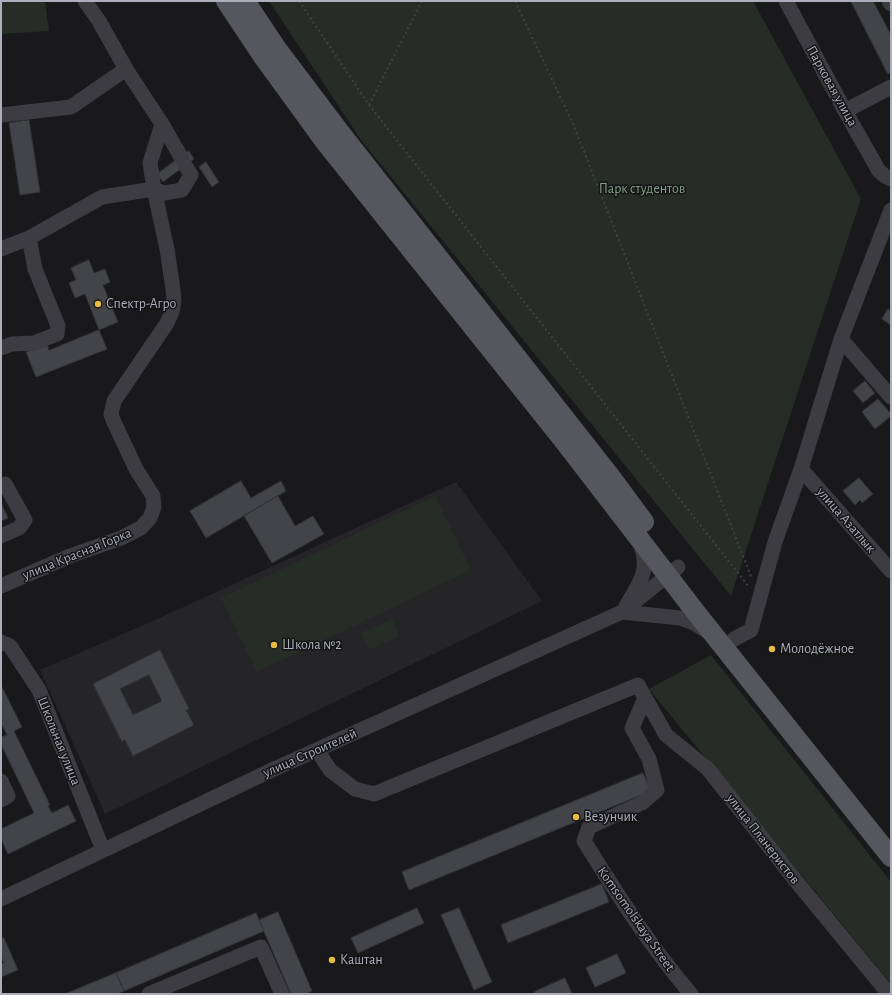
<!DOCTYPE html>
<html>
<head>
<meta charset="utf-8">
<style>
  body { margin:0 }
  #map { position:relative; width:892px; height:995px; overflow:hidden; background:#19191b; font-family:"Alegreya Sans",sans-serif }
  canvas { display:block }
  .frame { position:absolute; inset:0; border:2px solid #acafb9; pointer-events:none }
</style>
</head>
<body>
<div id="map">
<canvas width="892" height="995"></canvas>
<div class="frame"></div>
</div>
<script>
const c = document.querySelector('canvas').getContext('2d');
c.lineJoin = 'round';
function fillPath(path, color) { c.fillStyle = color; c.fill(path, 'evenodd'); }
function strokePath(path, color, width, dash) { c.strokeStyle = color; c.lineWidth = width; c.lineCap = dash ? 'butt' : 'round'; c.setLineDash(dash || []); c.stroke(path); }
function label(font, color, halo, rows, align = 'center') {
  c.font = font + ' "Alegreya Sans",sans-serif'; c.lineWidth = 3; c.setLineDash([]); c.textBaseline = 'middle'; c.strokeStyle = halo; c.fillStyle = color; for (const [text, x, y, turn = 0] of rows) {
    c.save(); c.translate(x, y); c.rotate((+turn || 0) * Math.PI / 180); c.textAlign = isNaN(turn) ? turn : align; if (halo) c.strokeText(text, 0, 0); c.fillText(text, 0, 0); c.restore();
  }
}
fillPath(new Path2D(`
  M456,482l86,119 -437,213 -65,-144 115,-50z`), '#252528');
fillPath(new Path2D(`
  M1,1h44l4,30 -48,3z
  M269,1h484l108,198 -130,397 -370,-456z
  M435,496l36,74 -214,102 -36,-74z
  M392,619l7,17 -30,14 -8,-17z
  M711,655l180,227v102l-242,-295z`), '#252d26');
const building = new Path2D(`
  M851,1h22l18,34v37l-3,2z
  M29,120l11,72 -20,3 -11,-72z
  M189,151l5,8 -31,23 -6,-8z
  M206,162l13,20 -7,5 -13,-20z
  M89,260l5,13 11,-4 5,13 -7,3 15,37 -19,8 -14,-36 -10,4 -6,-15 7,-3 -5,-12z
  M888,309l3,2v14l-9,-6z
  M99,330l8,19 -71,28 -10,-25 21,-8 2,6z
  M865,381l10,12 -12,10 -10,-12z
  M878,399l13,15v2l-16,13 -13,-17z
  M859,478l14,16 -11,9 -2,-3 -5,5 -12,-14z
  M241,481l10,17 30,-17 5,10 -80,47 -16,-27z
  M278,496l17,30 18,-10 11,18 -52,29 -28,-47z
  M1,503l7,15 -7,3z
  M160,650l29,59 -3,1 8,15 -61,31 -8,-16 -3,2 -29,-58zM149,675l13,26 -29,14 -13,-26z
  M1,687h1l20,40 -8,4 36,74 -2,1 4,7 16,-8 8,16 -68,33 -7,-15v-10l33,-16 -33,-69v-7l6,-2 -6,-12z
  M643,773l8,18 -242,99 -7,-18z
  M602,884l7,18 -101,41 -7,-18z
  M417,908l7,15 -66,30 -7,-15z
  M459,908l33,74 -18,8 -33,-75z
  M278,912l34,79 -6,3h-15l-32,-74z
  M256,913l8,18 -140,60 -8,-18z
  M4,938l14,32 -17,7v-13l3,-1 -3,-6v-18z
  M617,954l9,19 -31,14 -9,-19z
  M116,973l8,18 -7,3h-52z
  M565,978l7,16h-37l-1,-2z`);
fillPath(building, '#434448');
strokePath(building, '#333336', 1);
strokePath(new Path2D(`
  M299,1l70,104 380,482
  M515,1l59,125 178,453
  M369,105l53,-104`), '#404146', 2, [2, 3]);
strokePath(new Path2D(`
  M786,1l59,110 34,60 6,5 6,3
  M889,1l2,3
  M845,111l46,-24
  M1,115l70,-8 55,-38
  M162,124l19,33
  M154,189l10,4 18,-3 9,-15 -6,-10
  M1,249l28,-11 73,-41 52,-8 -4,-26 12,-39 -36,-55 -27,-48 -14,-20
  M841,339l50,58
  M1,348l11,-4 22,-1 23,-9 1,-8 -23,-57 -6,-31
  M801,469l90,102
  M1,486l4,-2 20,36 -6,8 -18,8
  M1,586l69,-30 51,-18 20,-10 9,-10 4,-11 -1,-11 -17,-27 -23,-49 -2,-6 3,-13 53,-78 5,-11 2,-11 -1,-12 -6,-40 -13,-60
  M626,606c13,-22 25,-36 14,-63
  M622,612l58,6 14,5 13,8
  M734,639l17,-9 24,-88 26,-73 40,-130 50,-129
  M1,642l9,4 29,44 64,160
  M645,698l-13,30 17,31 8,31 -15,13 -53,24 -5,14c33,53 66,105 107,153
  M317,750l13,20 25,19 19,5 264,-109 28,50 42,34 88,112 93,113
  M1,781l7,15 -7,4
  M1,899l271,-129 350,-158 56,-45
  M149,994l112,-47 21,47`), '#3c3c41', 15);
strokePath(new Path2D(`
  M226,1l36,54 64,88 238,298 134,174 193,242
  M245,1l32,48 65,86 268,341 34,46`), '#56575e', 20);
for (const [x, y, r, color] of [
  [98,304,4,"#e7bb44"],
  [274,645,4,"#e7bb44"],
  [772,649,4,"#e7bb44"],
  [576,817,4,"#e7bb44"],
  [332,960,4,"#e7bb44"]
]) { const dot = new Path2D(); dot.arc(x, y, r, 0, 2 * Math.PI); c.fillStyle = color; c.fill(dot); strokePath(dot, '#141416', 1.5); }
label('14px', '#acafb9', '#141416', [
  ["Парковая улица",832,86,61],
  ["улица Азатлык",846,520,49],
  ["улица Красная Горка",77,554,-22],
  ["Школьная улица",59,741,68],
  ["улица Строителей",310,753,-24],
  ["улица Планеристов",763,839,52],
  ["Komsomolskaya Street",636,919,55]
]);
label('14px', '#84a388', '#141416', [
  ["Парк студентов",642,189]
]);
label('14px', '#acafb9', '#141416', [
  ["Спектр-Агро",106,304],
  ["Школа №2",282,645],
  ["Молодёжное",780,649],
  ["Везунчик",584,817],
  ["Каштан",340,960]
], 'left');
</script>
</body>
</html>
